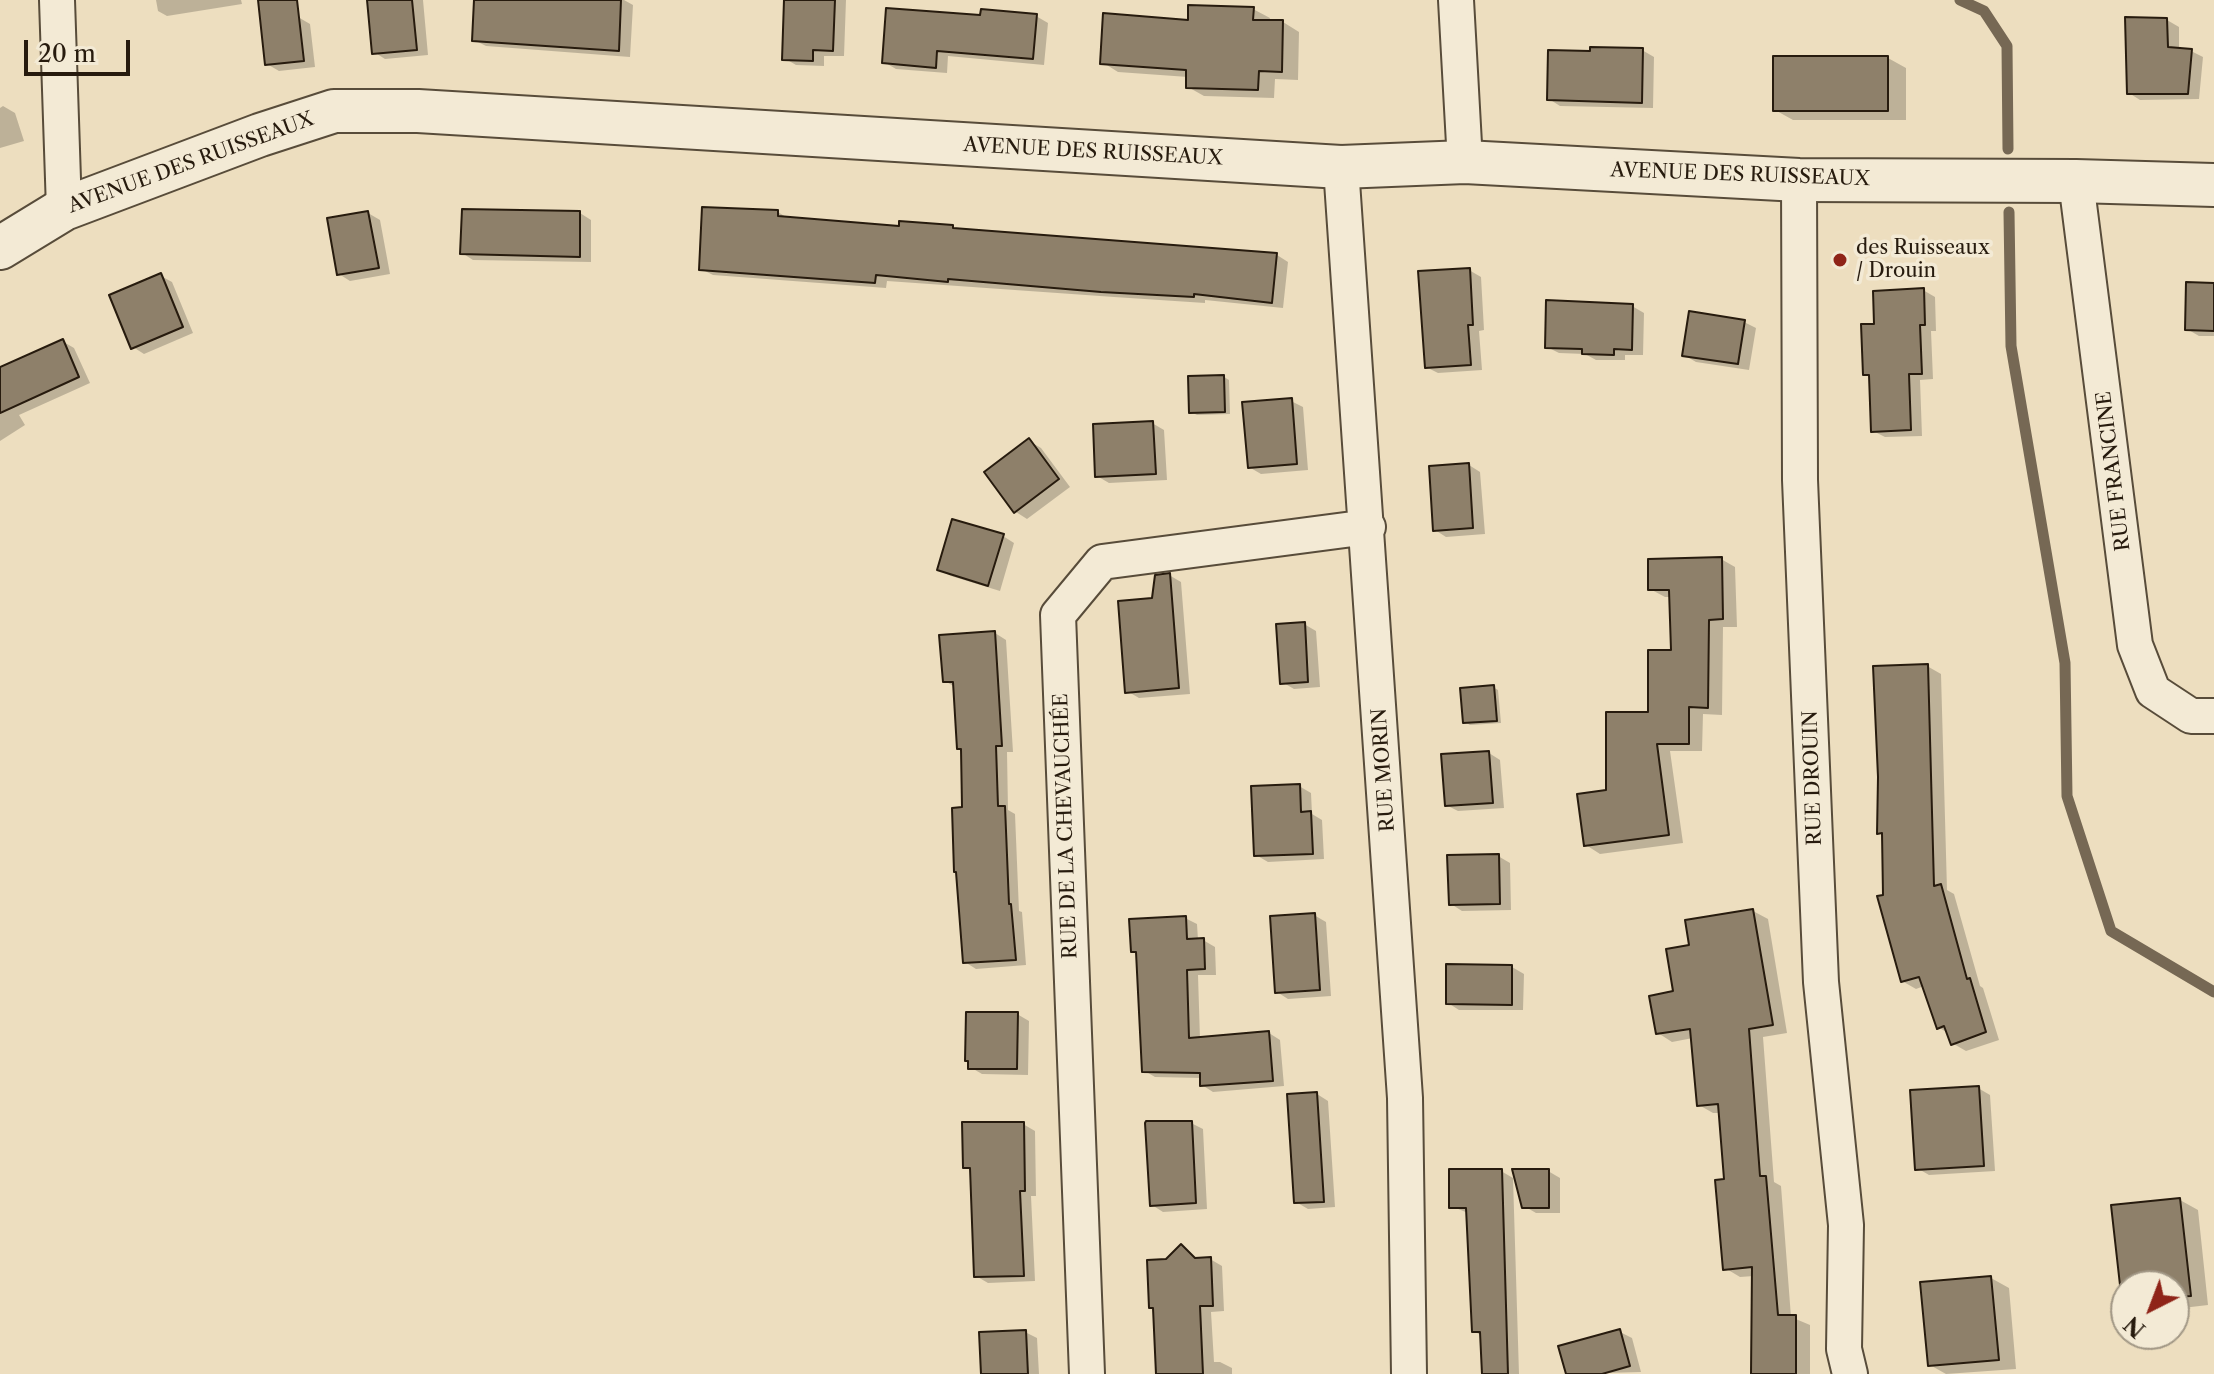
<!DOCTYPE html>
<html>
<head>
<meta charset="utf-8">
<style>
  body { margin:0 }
  #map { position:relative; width:2214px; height:1374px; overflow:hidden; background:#eddebf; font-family:"Libre Caslon Text",serif }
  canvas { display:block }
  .north { position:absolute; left:2110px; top:1270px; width:80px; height:80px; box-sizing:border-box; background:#f3ead5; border:2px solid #a19785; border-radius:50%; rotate:222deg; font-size:22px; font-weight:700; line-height:32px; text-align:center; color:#271b0e }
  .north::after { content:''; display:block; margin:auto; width:28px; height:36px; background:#8f2418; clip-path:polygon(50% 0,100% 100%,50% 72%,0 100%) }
  .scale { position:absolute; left:24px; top:40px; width:106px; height:36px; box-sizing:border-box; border:4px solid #271b0e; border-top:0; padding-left:10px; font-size:24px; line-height:28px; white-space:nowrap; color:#271b0e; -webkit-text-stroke:6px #f3ead5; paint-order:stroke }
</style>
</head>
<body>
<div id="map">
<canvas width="2214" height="1374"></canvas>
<div class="north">N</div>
<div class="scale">20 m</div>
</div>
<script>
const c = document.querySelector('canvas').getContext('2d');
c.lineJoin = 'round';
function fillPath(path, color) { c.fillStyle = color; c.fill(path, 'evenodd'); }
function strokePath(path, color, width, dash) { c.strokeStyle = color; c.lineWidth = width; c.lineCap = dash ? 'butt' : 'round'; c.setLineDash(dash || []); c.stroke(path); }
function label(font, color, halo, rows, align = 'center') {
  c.font = font + ' "Libre Caslon Text",serif'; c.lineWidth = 7; c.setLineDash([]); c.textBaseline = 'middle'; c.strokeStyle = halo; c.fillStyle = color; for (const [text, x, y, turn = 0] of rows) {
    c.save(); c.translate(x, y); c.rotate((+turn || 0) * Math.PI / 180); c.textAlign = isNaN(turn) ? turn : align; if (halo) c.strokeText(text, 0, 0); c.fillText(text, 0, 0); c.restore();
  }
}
fillPath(new Path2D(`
  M156,0h85l1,4 -75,12 -9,-5z
  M369,0h54l5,55 -43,4 -11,-7z
  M476,0h148l9,5 -3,52 -144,-11 -12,-6z
  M786,0h60l-2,56h-20v10l-28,-1 -12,-7z
  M1253,9l17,9 -1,4h14l16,10 -1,48 -23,-1 -1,19 -70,-2 -16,-9v-10l-70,-5 -16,-10 88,-40z
  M1036,16l12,7 -4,42 -96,-9 -1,17 -51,-4 -12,-7 98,-45z
  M298,17l12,7 5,43 -36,4 -12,-7z
  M2167,20l12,7v23l12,1 12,6 -4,42 -59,1 -11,-7z
  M1642,50l12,7 -1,51 -93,-2 -11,-7z
  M1888,58l18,10v52h-113l-18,-10z
  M3,106l12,7 9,28 -24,7v-40z
  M778,212l11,7 112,9 51,-1 5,3 320,25 11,7 -5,46 -78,-8v3l-91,-6 -227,-16 -1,7 -173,-13 -12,-6z
  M368,213l12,7 10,54 -40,7 -11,-7z
  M580,213l11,7v42l-118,-2 -11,-7z
  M1469,270l12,7 3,53 -5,1 3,39 -44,3 -12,-6z
  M161,276l11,6 21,51 -49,21 -11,-7z
  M2214,285v51h-15l-12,-7z
  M1923,290l12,7 1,34h-5l2,48 -13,1 2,56 -37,1 -12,-6 -2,-53 -6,-4z
  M1632,306l12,7 -1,42h-18v5h-29l-11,-6 -26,-1 -12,-6z
  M1744,322l12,6 -7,42 -53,-8 -12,-7z
  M62,341l12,7 16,35 -71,32 6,10 -25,16v-72z
  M1224,377l5,3 1,34 -33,1 -6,-3z
  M1291,401l12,6 5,63 -47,4 -12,-7z
  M1152,423l12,7 3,50 -58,3 -12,-7z
  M1029,441l12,7 29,39 -43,32 -11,-7 -30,-39z
  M1469,465l11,7 5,62 -39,3 -11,-7z
  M1003,536l11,7 -14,48 -49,-15 -12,-6z
  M1721,559l14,8 2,60h-14l-1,88 -19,-1 -1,37h-32l13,92 -83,11 -14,-9 22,-53 42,-78 23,-62 -2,-55h-6l-15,-8z
  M1169,575l12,7 9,112 -51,4 -12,-7z
  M1304,624l12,7 4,56 -26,2 -12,-7z
  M995,633l11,7 7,112h-6l1,58 7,4 4,97 3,1 4,53 -50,4 -11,-7 -2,-212 -8,-63 -10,-6z
  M1927,666l14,8 6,216 7,4 26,92 3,2 16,52 -33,11 -14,-8 -4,-10 -10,-6 -14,-41 -8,3 -14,-8 -17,-85 -1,-61 -5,-3z
  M1493,687l5,3 3,33 -31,2 -5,-3z
  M1489,753l11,7 4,48 -46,3 -12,-6z
  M1299,786l12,7 1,21 10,6 2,39 -56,3 -12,-7z
  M1498,856l12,7 1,47 -49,1 -11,-7z
  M1753,911l15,8 19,114 -24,4 11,145 7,4 10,131 19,8v49h-57l1,-98 -14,1 -15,-9 1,-87 -5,-68h-8l-14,-8 -6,-67 -21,4 -14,-9 18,-40 15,-46z
  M1314,915l12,7 5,74 -43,3 -11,-7z
  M1185,918l12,6 1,16h5l12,7 1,28h-18l2,64 69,-6 11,7 4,46 -71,6 -11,-7v-7l-47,-1 -12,-7 -5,-116 -5,-3z
  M1512,967l12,7 -1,36h-64l-11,-7z
  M1017,1014l12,7 -1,54 -46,-1 -12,-7z
  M1978,1088l12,7 5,76 -66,4 -12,-7z
  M1317,1094l11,7 7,106 -27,2 -12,-7z
  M1191,1123l12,6 4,80 -44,3 -11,-7z
  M1023,1124l12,7 1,65h-5l4,85 -47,2 -12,-7 -3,-105 -8,-4z
  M1501,1171l12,7 6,196h-35l-2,-38 -8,-5 -6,-118 -17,-7z
  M1548,1171l12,7v35h-24l-12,-7z
  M2180,1200l18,10 10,95 -34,4v-23h-48v17l-3,-1 -10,-96z
  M1181,1247l18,13 11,-1 12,7 2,45 -13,1 3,50h6l12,6v6h-73l-4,-64 -4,-3 16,-46z
  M1991,1278l18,10 7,81 -70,5 -16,-9z
  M1025,1332l12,6 2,36h-56z
  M1620,1332l12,6 9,34 -73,2z`), '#0003');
strokePath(new Path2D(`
  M1960,0l24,11 23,35 1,103
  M2009,212l2,134 54,317 2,133 44,135 103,61`), '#766854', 11);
const building = new Path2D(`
  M258,0h39l7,61 -39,4z
  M367,0h45l5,50 -45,4z
  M474,0h147l-2,51 -147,-10z
  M784,0h51l-2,51 -20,-1v11l-31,-1z
  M1188,5l66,2 -1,13h30l-1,52 -23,-1 -1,19 -72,-2v-18l-86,-6 3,-51 85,7z
  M886,8l94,7 1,-6 56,5 -4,45 -96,-8 -1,17 -54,-5z
  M2125,17l42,1 1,29 24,2 -4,45h-61z
  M1590,47l53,1 -1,55 -95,-3 1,-50 42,1z
  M1773,56h115v55h-115z
  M702,207l76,3v6l121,10v-5l54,4v3l324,25 -5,50 -78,-9v3l-93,-5 -153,-13v3l-72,-7 -1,8 -176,-13z
  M462,209l118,2v46l-120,-3z
  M368,211l11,57 -42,7 -10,-57z
  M1470,268l3,57h-5l3,40 -46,3 -7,-97z
  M161,273l22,54 -52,22 -22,-54z
  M2186,282l28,1v48l-29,-1z
  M1924,288l1,37h-5l2,49h-13l2,56 -40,2 -2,-57h-6l-2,-51h13l-1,-33z
  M1546,300l87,4 -1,46 -18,-1v6l-32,-1v-5l-37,-1z
  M1689,311l56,9 -7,44 -56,-8z
  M63,339l16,38 -79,36v-46z
  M1224,375l1,37 -36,1 -1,-37z
  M1292,398l5,66 -49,4 -6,-66z
  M1153,421l3,53 -61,3 -2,-53z
  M1029,438l30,41 -45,34 -30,-41z
  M1469,463l4,65 -40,3 -4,-65z
  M952,519l52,15 -16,52 -51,-16z
  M1722,557l1,62 -14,1 -1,88 -19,-1v37h-32l12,91 -85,11 -7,-52 29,-4v-78h42v-62h23l-2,-60h-21v-31z
  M1170,573l9,115 -54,5 -7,-92 34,-3 3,-23z
  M1305,622l3,60 -28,2 -4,-60z
  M995,631l7,115h-6l2,60h7l4,98h2l5,56 -53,3 -7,-91h-2l-2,-64 10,-1 -1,-58h-4l-4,-67h-10l-4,-47z
  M1928,664l6,222 7,-2 26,95 3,-1 16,54 -35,13 -7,-19 -7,3 -18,-52 -18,5 -24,-86 6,-1 -1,-62 -5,1 1,-57 -5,-111z
  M1494,685l3,36 -34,2 -3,-35z
  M1489,751l4,52 -48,3 -4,-52z
  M1300,784l1,28 10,-1 2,43 -59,2 -3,-70z
  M1499,854l1,50 -51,1 -2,-50z
  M1753,909l20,116 -24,4 11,147h6l12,139h18v59h-45l1,-107 -29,3 -8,-90 9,-1 -6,-75 -21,2 -7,-77 -34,5 -7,-38 24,-5 -7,-42 23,-4 -4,-25z
  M1315,913l5,77 -45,3 -5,-77z
  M1186,916l1,23 17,-1 1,31 -18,1 2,68 80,-7 4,50 -73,5v-13l-58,-1 -6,-120h-5l-2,-33z
  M1446,964l66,1v40l-66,-1z
  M966,1012h52l-1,57h-49v-8h-3z
  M1979,1086l5,80 -69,4 -5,-80z
  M1317,1092l7,110 -30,1 -7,-109z
  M1146,1121h46l4,82 -46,3 -5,-83z
  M962,1122h62l1,69h-5l4,85 -50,1 -4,-109h-7z
  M1449,1169h53l6,205h-26l-2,-42h-8l-6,-124h-17z
  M1512,1169h37v39h-27z
  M2180,1198l11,98 -17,1v-11h-48v16l-4,1 -11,-98z
  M1181,1244l14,14 16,-1 2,49h-13l3,68h-47l-3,-66h-4l-2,-48 19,-1z
  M1991,1276l8,84 -71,6 -8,-84z
  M1620,1329l10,37 -28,8h-36l-8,-28z
  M1026,1330l2,44h-47l-2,-42z`);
fillPath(building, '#8e806a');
strokePath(building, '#271b0e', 2);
const minor = new Path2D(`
  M57,0l7,209
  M1456,0l9,162
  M1341,167l64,931 4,276
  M1799,180l1,300 21,502 25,243 -2,124 6,25
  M2076,181l59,464 18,46 38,25h23
  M1087,1374l-29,-759 44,-53 266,-35`);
const tertiary = new Path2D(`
  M0,248l64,-39 196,-74 74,-24h84l923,56 124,-5 334,18 277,1 138,4`);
strokePath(minor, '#584c3a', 38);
strokePath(tertiary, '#584c3a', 46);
strokePath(minor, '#f3ead5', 34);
strokePath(tertiary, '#f3ead5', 42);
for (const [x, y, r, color] of [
  [1840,260,8,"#8f2418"]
]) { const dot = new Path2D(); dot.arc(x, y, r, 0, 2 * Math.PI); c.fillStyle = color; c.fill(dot); strokePath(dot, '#f3ead5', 3); }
label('20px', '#271b0e', '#f3ead5', [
  ["AVENUE DES RUISSEAUX",1093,152,3],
  ["AVENUE DES RUISSEAUX",191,163,-20],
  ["AVENUE DES RUISSEAUX",1740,175,2],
  ["RUE FRANCINE",2114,471,-97],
  ["RUE MORIN",1384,770,-94],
  ["RUE DROUIN",1813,778,-92],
  ["RUE DE LA CHEVAUCHÉE",1066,826,-92]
]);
label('20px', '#271b0e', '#f3ead5', [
  ["des Ruisseaux",1856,248],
  ["/ Drouin",1856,271]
], 'left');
</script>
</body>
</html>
